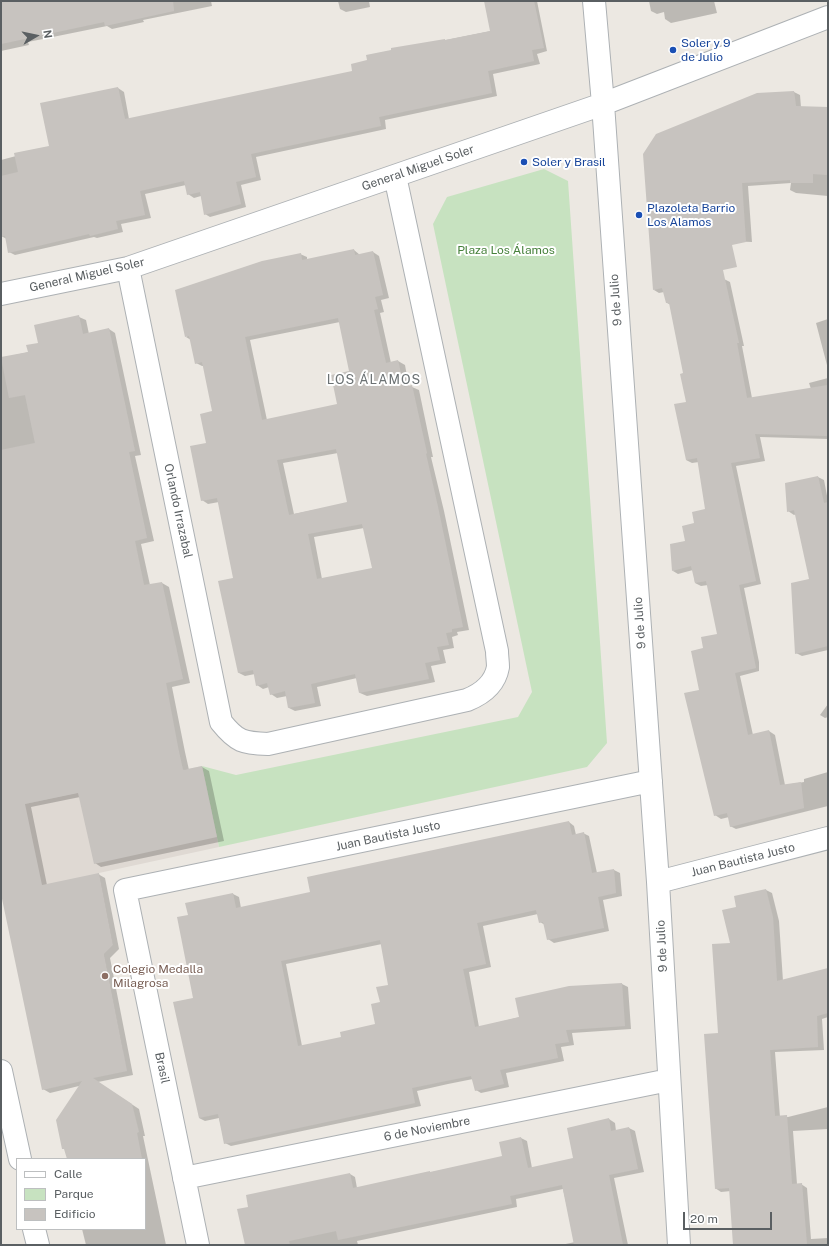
<!DOCTYPE html>
<html>
<head>
<meta charset="utf-8">
<style>
  body { margin:0 }
  #map { position:relative; width:829px; height:1246px; overflow:hidden; background:#ece8e2; font-family:"Public Sans",sans-serif }
  canvas { display:block }
  .frame { position:absolute; inset:0; border:2px solid #5a5f62; pointer-events:none }
  .legend { position:absolute; left:16px; top:1158px; width:130px; height:72px; box-sizing:border-box; background:#fff; border:1px solid #bdbfc0; margin:0; padding:5px 7px; list-style:none; font-size:12px; color:#5a5f62 }
  .legend li { display:flex; align-items:center; gap:8px; height:20px }
  .legend b { width:20px; border:1px solid #bdbfc0 }
  .north { position:absolute; left:16px; top:16px; width:40px; height:40px; -webkit-text-stroke:3px #fff; paint-order:stroke; rotate:81deg; font-size:11px; font-weight:700; line-height:16px; text-align:center; color:#5a5f62 }
  .north::after { content:''; display:block; margin:auto; width:14px; height:18px; background:#5a5f62; clip-path:polygon(50% 0,100% 100%,50% 72%,0 100%) }
  .scale { position:absolute; left:683px; top:1212px; width:89px; height:18px; box-sizing:border-box; border:2px solid #5a5f62; border-top:0; padding-left:5px; font-size:12px; line-height:14px; white-space:nowrap; color:#5a5f62; -webkit-text-stroke:3px #fff; paint-order:stroke }
</style>
</head>
<body>
<div id="map">
<canvas width="829" height="1246"></canvas>
<div class="frame"></div>
<ul class="legend">
<li><b style="height:5px;background:#fff"></b>Calle</li>
<li><b style="height:11px;background:#c7e2c0"></b>Parque</li>
<li><b style="height:11px;background:#c7c3bf"></b>Edificio</li>
</ul>
<div class="north">N</div>
<div class="scale">20 m</div>
</div>
<script>
const c = document.querySelector('canvas').getContext('2d');
c.lineJoin = 'round';
function fillPath(path, color) { c.fillStyle = color; c.fill(path, 'evenodd'); }
function strokePath(path, color, width, dash) { c.strokeStyle = color; c.lineWidth = width; c.lineCap = dash ? 'butt' : 'round'; c.setLineDash(dash || []); c.stroke(path); }
function label(font, color, halo, rows, align = 'center') {
  c.font = font + ' "Public Sans",sans-serif'; c.lineWidth = 4; c.setLineDash([]); c.textBaseline = 'middle'; c.strokeStyle = halo; c.fillStyle = color; for (const [text, x, y, turn = 0] of rows) {
    c.save(); c.translate(x, y); c.rotate((+turn || 0) * Math.PI / 180); c.textAlign = isNaN(turn) ? turn : align; if (halo) c.strokeText(text, 0, 0); c.fillText(text, 0, 0); c.restore();
  }
}
fillPath(new Path2D(`
  M202,766l17,81 -120,26 14,72 -9,9 19,97 -86,15 -36,-257z`), '#dfd9d3');
fillPath(new Path2D(`
  M544,169l24,12 39,562 -20,24 -368,80 -17,-81 34,9 282,-58 14,-25 -99,-468 14,-27z`), '#c7e2c0');
fillPath(new Path2D(`
  M1,1h210l1,5 -69,14 1,2 -32,7 -5,-3 -79,16 1,3 -28,6z
  M338,1h31l1,6 -24,5 -6,-3z
  M485,1h52l10,50 -10,3 3,10 -47,10 4,22 -112,24 1,9 -130,28 5,23 -20,5 5,22 -36,10 -5,-3 -4,-18 -7,2 -6,-4 -2,-9 -41,9 6,24 -30,6 2,8 -26,6 -3,-1 -79,18 -6,-3 -2,-13 -6,-3v-76l49,-13 68,-59 6,4 5,27 224,-47 92,-32h1l45,-9z
  M649,1h65l3,12 -46,10 -6,-4 -1,-7 -7,2 -6,-3z
  M794,92l6,3 1,12 27,1v88l-32,-3 -6,-3 1,-7 -43,3 4,56 -54,-2 26,39 6,3 14,64h-2l10,52 59,-9 -2,-6 19,-5v61l-68,-2 5,24 -29,5 25,118 -17,4 15,74v9l-19,5 13,59 16,-4 6,4 10,50 19,-3v-3l24,-7v34l-92,23 -6,-3 -1,-9 -8,2 -6,-4 -15,-125 4,-41 14,-15 -10,-49 -7,1 -6,-3 -2,-13 -15,4 -5,-3 23,-47 10,-14 -7,-48 -7,1 -6,-3 1,-58 -3,-28 -13,-69 -4,-2 -3,-11 -5,1 -5,-3z
  M354,250l6,5 13,-3 6,4 10,42 -8,2 3,12 -4,1 11,50 7,-2 7,4 4,22h3l7,3 14,67h-2l13,54 25,119 -12,2 1,3 -6,2 2,11 -11,2 3,13 -15,3 4,16 -68,14 -7,-3 -3,-15 -40,9 4,19 -26,5 -6,-3 -2,-12 -10,2 -6,-4 -2,-7 -6,2 -6,-4 -2,-11 -10,2 -6,-3 -5,-94 -15,-77 -11,2 -6,-4 5,-56 6,-32 -9,-46h-2l-6,-3 -5,-23 -5,-3 114,-83 7,3v3zM340,322l11,50 -13,33 -71,15 -17,-80zM338,453l10,50 -54,11 -11,-51zM364,528l9,41 -51,10 -8,-42z
  M79,317l7,3 3,14 20,-5 6,4 26,122 -6,1 19,85 -13,3 9,41 12,-2 7,4 21,96 -18,4 13,65 4,18 13,-3 7,4 15,70 -123,26 -6,-4 -15,-66 -49,10 16,78 51,-11 7,4 14,71 -9,9 23,117 -35,7 41,27 6,27h-2l23,109h-80l-4,-16h63v-70h-77l11,-73 -29,7 -7,-4 -42,-201v-530l28,-6 10,-9z
  M828,319v50l-12,-46z
  M818,477l6,3 4,21v149l-26,6 -6,-3 14,-73 -14,-66 -2,1 -6,-4z
  M828,704v13l-3,1 -5,-3z
  M569,822l5,4 2,9 7,-2 6,3 8,37 17,-3 6,3 2,23 -19,4 6,31 -55,12 -6,-4 -3,-14 -5,-3 -2,-8 -55,12 8,41 -22,5 10,55 41,-10 50,-30 52,-3 6,3 3,42 -59,4 2,12 -13,2 3,14 -58,12 3,14 -28,6 -5,-3 -3,-11 -25,5 -31,7 4,15 -190,40 -6,-3 -6,-25 -14,3 -6,-3 -5,-120 -5,-83 44,-21 6,3 2,11 71,-15zM382,944l7,42 -8,17 -5,22 -34,13 -40,8 -16,-82z
  M766,890l6,3 7,28 4,60 45,-12v48l-6,2 2,31 -49,2 5,65h8l40,-10v22l-35,2 4,53h4l6,4 4,51 17,-1v7h-94l-3,-54 -10,1 -6,-4 4,-154 12,-91 6,-36z
  M609,1119l6,4 1,8 13,-3 6,3 9,41 -30,6 14,67h-67l14,-3 -12,-53 -47,10 1,8 -160,34 1,4h-112l4,-38 100,-33 5,3 2,11 146,-31 18,-19 6,3 5,27 42,-9z`), '#0003');
fillPath(new Path2D(`
  M1,1h172l1,10 -69,15 -1,-4 -103,22z
  M484,1h50l10,47 -12,2 2,11 -46,10 4,22 -113,24 2,9 -130,28 5,23 -20,5 5,22 -37,11 -4,-23 -13,3 -3,-14 -44,10 5,24 -29,6 2,8 -28,7 -1,-2 -81,19 -3,-17 -4,1v-61l17,-4 -4,-19 35,-7 -9,-43 78,-16 7,32 227,-48 -1,-7 16,-4 -1,-5 25,-5v-2l54,-9v1l45,-9z
  M794,91l2,15 32,1v68l-15,-1v9h-23v-3l-48,3 4,59 -14,3 5,22 -14,3 16,73h-2l10,55 81,-13v51l-73,-2 5,24 -29,5 25,118 -17,4 17,83 -21,5 13,62 21,-5 11,55 21,-3 3,26 -74,19 -3,-14 -13,3 -30,-123 15,-3 -8,-39 12,-3 -2,-11 16,-3 -11,-53 -11,2 -4,-17 -19,5 -2,-27 15,-3 -3,-15 12,-3 -2,-11 13,-3 -8,-51 -11,2 -12,-56 12,-2 -6,-28 3,-1 -14,-70h-3l-4,-15 -9,2 -10,-136 13,-20 101,-41z
  M354,249l1,6 18,-4 10,44 -8,2 3,12 -4,1 12,53 12,-3 6,27 8,-2 15,68 -1,1 12,53 25,120 -11,2v3l-6,1 3,12 -12,2 3,13 -15,3 4,16 -70,14 -4,-19 -44,10 4,19 -27,5 -3,-17 -15,4 -3,-12 -11,3 -3,-16 -15,3 -20,-92 15,-3 -16,-80 -16,3 -11,-55 16,-3 -6,-29 12,-3 -10,-49 -7,2 -6,-28 -4,1 -10,-47 87,-29 39,-8 1,7zM338,318l11,53 -18,4 6,29 -75,16 -17,-83zM336,449l11,53 -58,13 -12,-55zM362,524l10,44 -55,11 -9,-45z
  M79,315l4,19 26,-6 26,123 -6,1 18,86 -12,3 9,44 18,-3 21,97 -17,4 12,64 5,23 19,-4 15,71 -123,27 -16,-71 -53,11 17,81 57,-12 14,72 -9,9 23,117 -34,7 39,26 7,28 -2,1 5,26h-75l-3,-10h-2l-6,-29 26,-39 -40,9 -41,-196v-444l34,-7 -10,-48 -16,3 -8,-41 27,-5 -2,-7 12,-2 -4,-18z
  M818,476l6,27 4,-1v144l-33,8 -4,-71 18,-4 -15,-69 -7,2 -2,-29z
  M569,821l3,14 12,-3 8,41 22,-4 2,24 -18,4 6,31 -57,12 -4,-18 -4,1 -3,-13 -59,13 9,41 -23,5 12,58 44,-10 -4,-19 54,-12 53,-3 3,43 -59,4 3,12 -14,2 3,14 -58,12 4,14 -29,7 -4,-15 -30,6 -29,6 3,15 -191,41 -6,-30 -19,4 -26,-116 20,-4 -16,-81 11,-2 -3,-12 48,-10 3,15 74,-16 -3,-15zM380,940l8,45 -12,2 4,15 -9,2 4,20 -35,8 1,5 -43,9 -17,-85z
  M766,889l7,28 4,64 51,-13v45l-11,3 1,31 -48,3 5,66 12,-1 5,69 10,-1 5,62h-74l-4,-57 -14,1 -11,-155 14,-1 -6,-89 18,-1 -8,-33 14,-3 -2,-11z
  M609,1118l2,13 18,-4 9,42 -29,6 14,70h-49l-12,-60 -52,11 2,8 -174,36 -2,-9 -47,10 1,4h-45l-8,-36 11,-2 -2,-12 104,-22 3,15 77,-17v1l72,-16 -3,-14 22,-5 7,31 45,-10 -6,-30z`), '#c7c3bf');
const minor = new Path2D(`
  M594,1l9,103 55,778 21,363
  M128,268l93,454c16,20 22,21 47,22l199,-44c15,-6 28,-16 31,-33 0,-5 -1,-11 -1,-16l-102,-475
  M1,294l127,-26 475,-164 225,-87
  M658,882l170,-44
  M1,1071l19,88
  M184,1178l485,-98
  M34,1229l4,16
  M198,1245l-73,-355 526,-109`);
strokePath(minor, '#adb1b4', 24);
strokePath(minor, '#fff', 22);
for (const [x, y, r, color] of [
  [673,50,4,"#1a4fb4"],
  [524,162,4,"#1a4fb4"],
  [639,215,4,"#1a4fb4"],
  [105,976,4,"#8d6e63"]
]) { const dot = new Path2D(); dot.arc(x, y, r, 0, 2 * Math.PI); c.fillStyle = color; c.fill(dot); strokePath(dot, '#fff', 1.5); }
label('12px', '#164399', '#fff', [
  ["Soler y 9",681,43],
  ["de Julio",681,57],
  ["Soler y Brasil",532,162],
  ["Plazoleta Barrio",647,208],
  ["Los Alamos",647,222]
], 'left');
label('12px', '#5a5f62', '#fff', [
  ["General Miguel Soler",418,168,-19],
  ["General Miguel Soler",87,275,-13],
  ["9 de Julio",616,300,-94],
  ["Orlando Irrazabal",178,511,78],
  ["9 de Julio",640,623,-94],
  ["Juan Bautista Justo",388,836,-12],
  ["Juan Bautista Justo",743,860,-14],
  ["9 de Julio",662,946,-93],
  ["Brasil",162,1068,78],
  ["6 de Noviembre",427,1129,-11]
]);
label('12px', '#46803b', '#fff', [
  ["Plaza Los Álamos",506,250]
]);
label('12px', '#785e54', '#fff', [
  ["Colegio Medalla",113,969],
  ["Milagrosa",113,983]
], 'left');
c.letterSpacing = '1px';
label('13px', '#6b7173', '#fff', [
  ["LOS ÁLAMOS",374,380]
]);
c.letterSpacing = '0px';
</script>
</body>
</html>
